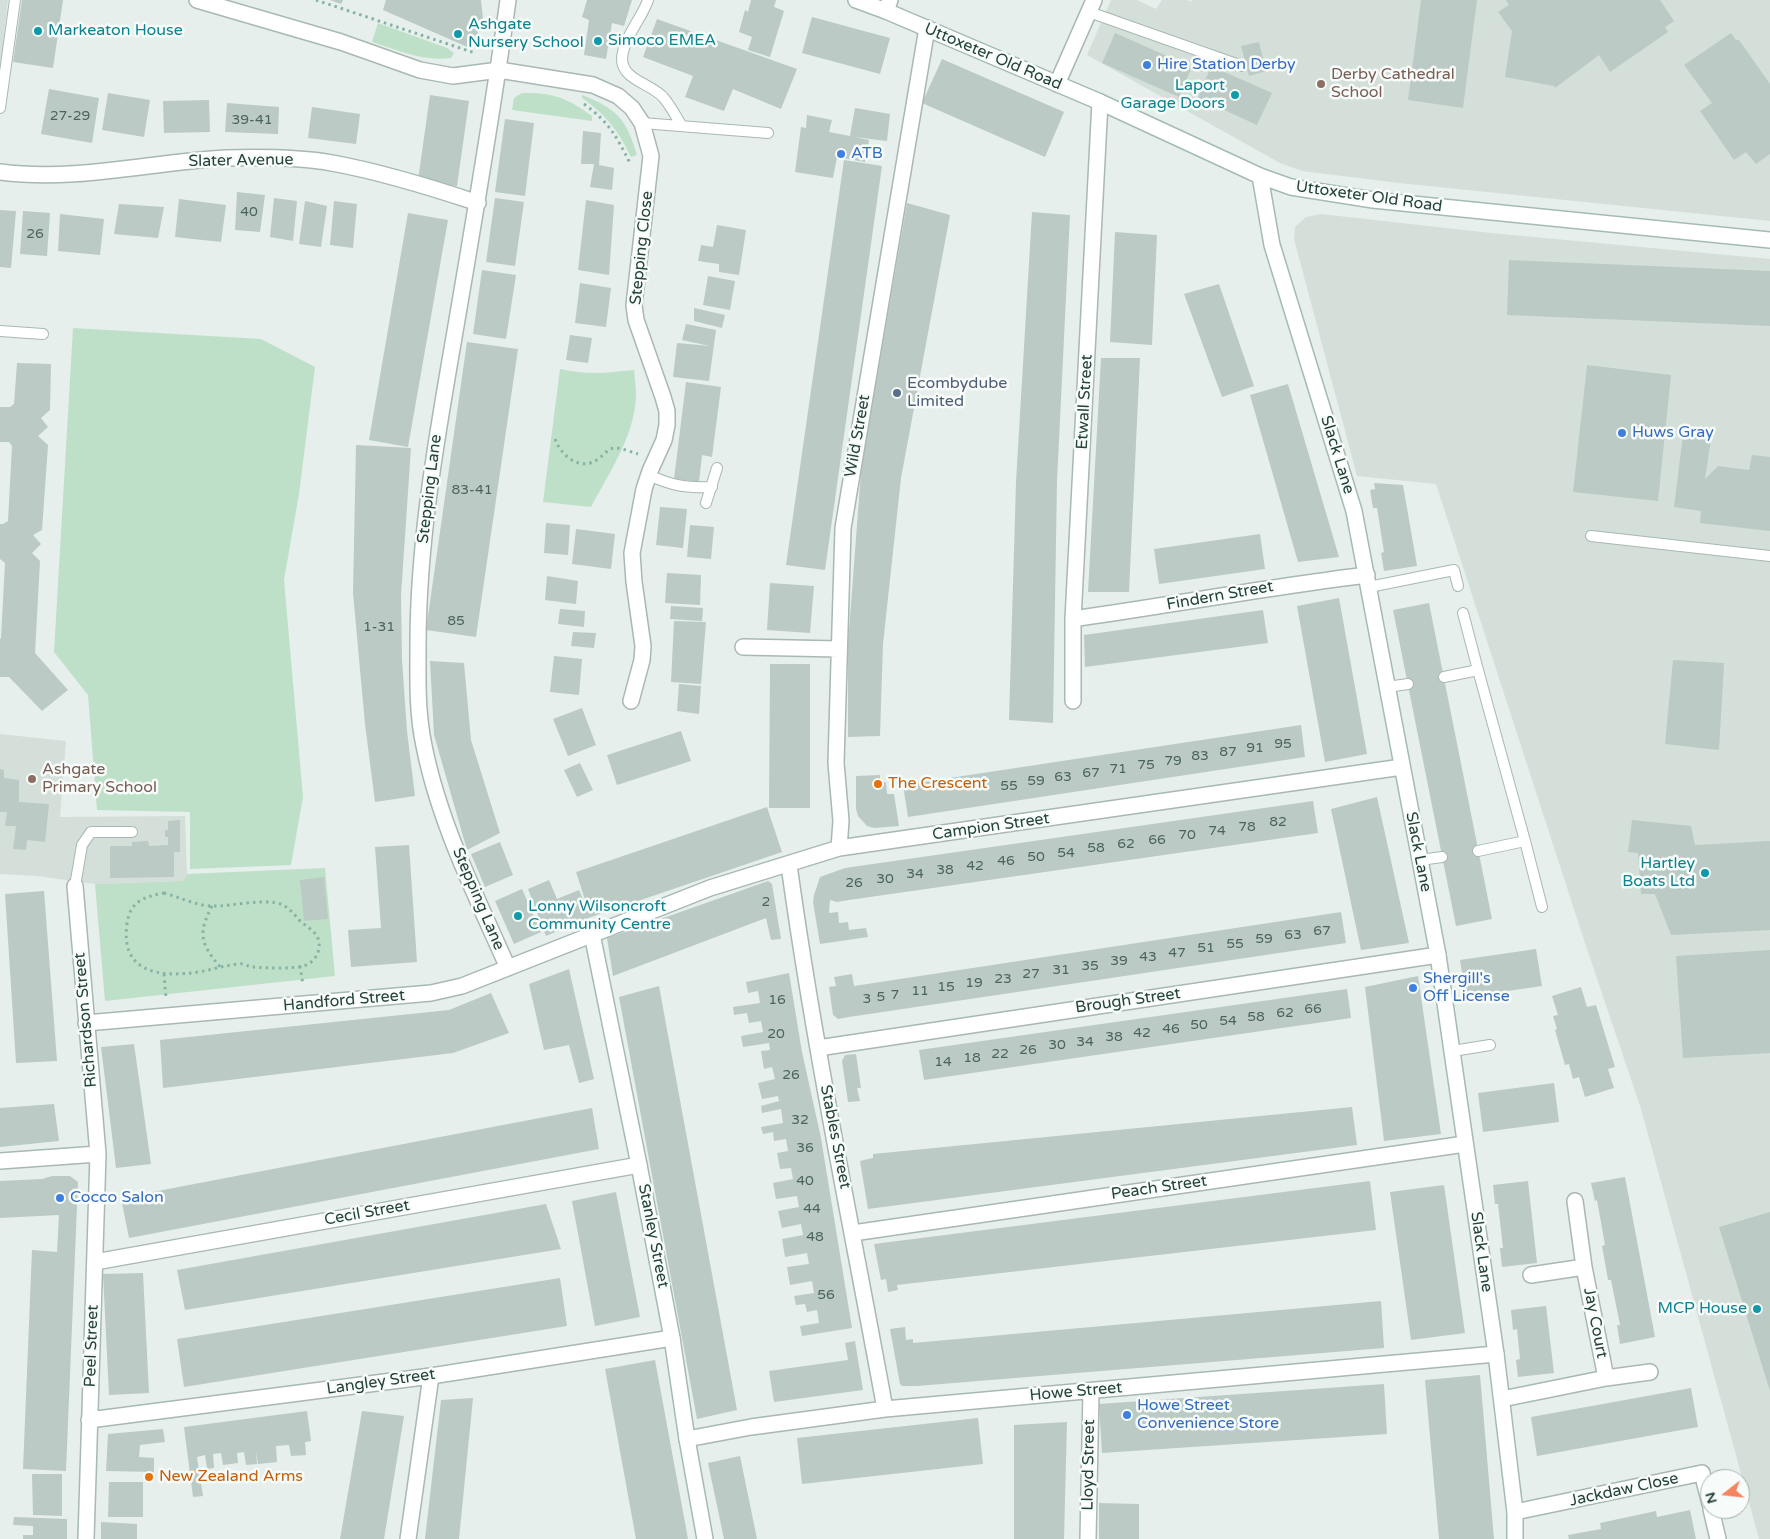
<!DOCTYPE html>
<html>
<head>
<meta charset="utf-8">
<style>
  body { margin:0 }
  #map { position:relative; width:1770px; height:1539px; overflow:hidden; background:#e6efeb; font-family:"Varela Round",sans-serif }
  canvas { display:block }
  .north { position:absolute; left:1700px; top:1469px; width:50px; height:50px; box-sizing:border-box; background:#f7fbf9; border:1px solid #a3b1ad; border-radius:50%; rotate:254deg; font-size:14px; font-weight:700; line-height:20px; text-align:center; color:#24423a }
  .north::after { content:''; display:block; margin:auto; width:18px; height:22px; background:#f4845f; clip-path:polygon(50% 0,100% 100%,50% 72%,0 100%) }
</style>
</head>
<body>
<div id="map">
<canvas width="1770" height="1539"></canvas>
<div class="north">N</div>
</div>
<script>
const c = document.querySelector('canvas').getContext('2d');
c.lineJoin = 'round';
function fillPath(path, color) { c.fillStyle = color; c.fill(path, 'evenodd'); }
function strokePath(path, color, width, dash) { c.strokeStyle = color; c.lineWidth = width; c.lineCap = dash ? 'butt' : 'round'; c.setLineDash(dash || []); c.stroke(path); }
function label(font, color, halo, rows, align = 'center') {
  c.font = font + ' "Varela Round",sans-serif'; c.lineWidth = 5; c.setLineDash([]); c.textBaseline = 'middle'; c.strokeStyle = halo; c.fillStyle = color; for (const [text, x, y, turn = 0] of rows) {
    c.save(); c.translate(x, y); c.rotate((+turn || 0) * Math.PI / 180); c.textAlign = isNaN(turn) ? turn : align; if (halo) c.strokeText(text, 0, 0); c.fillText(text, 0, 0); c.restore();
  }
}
fillPath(new Path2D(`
  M0,0h8l-8,69z
  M1111,0h26l19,9 6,-9h25l4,2 1,-2h578v221l-371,-38 -97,-12 -22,-8 -193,-108z
  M1321,214l170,19 279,26v1280h-11l-118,-430 -57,-169 -148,-456 -79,-8 -63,-237 1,-12 11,-10z
  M0,734l66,7 -6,76 125,-1 2,58 -4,7 -88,3 -58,-8 -37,-2z`), '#d4dfda');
fillPath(new Path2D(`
  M378,23l69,25 7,5 -3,5c-27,4 -54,-8 -79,-16z
  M522,93c30,-1 46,5 70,23v5l-80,-11 2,-12z
  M582,95c35,14 44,23 55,60l-6,2c-14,-28 -24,-41 -49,-59z
  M73,328l188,11 54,28 -16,127 -15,86 19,217 -12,68 -101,4v-57l-93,-2 -9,-115 -34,-43z
  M560,369c27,6 47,4 74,1 1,9 2,18 2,27 -2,40 -27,76 -45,110l-48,-5z
  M325,868l10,108 -230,25 -10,-117 88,-3 4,-7z`), '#bfe0c8');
fillPath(new Path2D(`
  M22,0h41l-10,68 -40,-6z
  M330,0h13l-2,4z
  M386,0h95l2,19 -11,30 -89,-39z
  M587,0h45l-8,26 -12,-3 -6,36 -22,-4 5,-35 -7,-3z
  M751,0h25l-2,7 10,4 -14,46 -22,-7 4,-13 -13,-5 6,-22 3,2z
  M1421,0h56l-14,108 -55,-8z
  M1506,0h154l14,21 -9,6 3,5 -58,40 -11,-17 -44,33 -1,-2 -49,-9 7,-46 -14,-19 11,-7z
  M812,17l78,21 -10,36 -78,-21z
  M657,19l140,50 -16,40 -48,-20 -9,22 -39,-14 8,-21 -50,-19z
  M1115,33l77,34 -13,30 -77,-34z
  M1731,33l5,7h3l31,44v70l-14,10 -10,-12 -12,8 -34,-49 12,-8 -28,-38z
  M1259,42l7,29 -17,5 -8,-30z
  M942,59l122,53 -19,45 -123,-54z
  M1211,66l61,27 -15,32 -59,-27z
  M49,89l50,9 -7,45 -51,-9z
  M108,93l42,7 -6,37 -42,-7z
  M430,95l39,6 -12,85 -39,-6z
  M209,100l1,32 -46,1 -1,-32z
  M227,103l52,4 -1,27 -53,-2z
  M312,107l48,7 -4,30 -48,-6z
  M855,108l35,6 -3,27 -33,-4 15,3 -4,22 -28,-5 -4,21 -38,-6 6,-45 5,1 1,-13 25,5 -3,12 21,4z
  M505,119l29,4 -9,73 -30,-4z
  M583,131l18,2 -2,32 15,3 -2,22 -22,-3 4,-23h-13z
  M844,160l38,6 -57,404 -39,-5z
  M237,192l28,3 -5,37 -25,-2z
  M274,198l23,3 -4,40 -23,-4z
  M495,198l29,4 -9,64 -29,-4z
  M179,199l47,6 -5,37 -46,-5z
  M586,200l28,5 -5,70 -31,-5z
  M305,201l22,5 -6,41 -22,-3z
  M334,201l23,3 -4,44 -23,-3z
  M907,203l43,12 -49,263 -18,166 -3,92 -32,1v-93l13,-172z
  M119,204l45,3 -6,31 -44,-4z
  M0,210l16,1 -5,57 -11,-1z
  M23,211l27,2 -3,43 -27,-2z
  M1032,212l38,3 -13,266 -4,242 -44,-3 7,-238z
  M408,213l40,7 -40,227 -39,-7z
  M60,214l44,5 -4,36 -42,-4z
  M717,225l29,5 -7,45 -20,-3v-8l-21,-3 3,-16 12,2z
  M1115,232l42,3 -5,110 -42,-3z
  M1509,260l261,11v55l-263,-11z
  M482,270l34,5 -10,64 -33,-5z
  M708,276l27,5 -5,29 -27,-5z
  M580,283l31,5 -5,39 -31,-4z
  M1219,284l35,102 -32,11 -38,-103z
  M694,308l31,7 -3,13 -28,-7z
  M686,324l30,6 -7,51 -36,-4 4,-34 33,3 -28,-6z
  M570,335l22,3 -4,25 -22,-3z
  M467,342l51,7 -42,288 -50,-7z
  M1101,358h39l-11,234h-41z
  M17,363l34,1 -1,46 -9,8 7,9 -10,9 10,9 -6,85 -9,5 8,9 -9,9 8,8 -5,92 33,37 -26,21 -33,-34h-9v-38l1,-1 4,-75 -5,-4v-35h3l5,-3 4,-75 -3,-4h-9v-35h10l4,-3z
  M1587,365l84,10 -13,126 -85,-9z
  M686,382l35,5 -9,70 -10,-2 -3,27 -25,-3z
  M1288,384l51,173 -41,5 -48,-167z
  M1683,435l28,4 -6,40 13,-13 31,4 3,-15 18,2v74l-70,-8 1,-12 -27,-4z
  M356,445l55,3 -10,147 1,65 5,71 8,65 -40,6 -10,-78 -12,-131z
  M1374,483l29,2 14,81 -33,5 -3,-18 3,-1 -7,-44h-4l-3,-18 5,-1z
  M660,507l27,2 -4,39 -27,-3z
  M546,523l24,2 -2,30 -24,-2z
  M690,525l24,2 -3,32 -24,-2z
  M576,529l39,5 -4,35 -39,-5z
  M1260,534l5,35 -106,15 -5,-35z
  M667,573l34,2 -1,30 -35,-2z
  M547,576l31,5 -2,23 -31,-4z
  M770,583l44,3 -4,47 -43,-3z
  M1339,598l28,156 -42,8 -28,-156z
  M1429,603l63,316 -36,7 -63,-316z
  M671,606l32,2 -1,13 -32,-2z
  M560,609l25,2 -1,16 -26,-3z
  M1263,610l5,33 -183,24 -1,-32z
  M674,621l32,1 -5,62 -30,-2z
  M573,632l23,1 -2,15 -23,-2z
  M554,656l28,3 -3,36 -29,-3z
  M1673,660l51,3 -5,87 -54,-6z
  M430,661l34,2 7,77 29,93 -33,17 -33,-115z
  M770,664h40v144h-41z
  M679,684l22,2 -2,28 -22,-3z
  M582,708l14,37 -28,11 -15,-37z
  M1301,725l4,32 -397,60 -5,-32z
  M681,731l10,30 -74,24 -10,-30z
  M580,763l13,27 -16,7 -13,-27z
  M0,769l4,1v8l15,2v22l30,2 -4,38 -18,-2 -1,10 -13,-1 3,-23h-11l2,-14h-7z
  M880,775v8l6,-1 1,12h7l5,32 -25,2 -7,-2 -9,-10 -2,-7v-33z
  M1377,797l32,146 -48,7 -30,-141z
  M1313,801l5,32 -469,67 -12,2 -7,-2 -1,13 9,-1 1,11 9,-1 1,8 17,-2 2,9 -48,7 -7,-42 1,-7 6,-18 25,-9z
  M767,807l15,45 -191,65 -45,19 -18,-47 21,-9 8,19 22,-9 11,25 -14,-43z
  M180,820v32h-6v25l-64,1v-32h22v-4l16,-1 1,5 19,-1v-8h-3v-7h3v-9z
  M1632,820l59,6 4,19 75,-4v89l-99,5 -16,-41h-14l-3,-41 -10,-1z
  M500,842l13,33 -28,12 -14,-33z
  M409,845l8,117 -66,5 -3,-37 33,-2 -6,-81z
  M324,877l4,42 -24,2 -4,-41z
  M768,881l4,3 9,55 -10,1 -5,-22 -153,58 -6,-38z
  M522,889l19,43 -27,12 -19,-43z
  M44,891l13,170 -41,2 -11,-169z
  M1341,912l5,31 -497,74 -11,2 -5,-4 -4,-28 7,-1 -2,-9 18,-3 2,12z
  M1536,949l6,37 -76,11 -6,-37z
  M1770,950v103l-87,5 -7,-102z
  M569,969l25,110 -15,4 -10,-38 -25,5 -15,-66z
  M789,973l13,79 19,86 31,190 -50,8 -2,-10 19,-3 -2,-13 -10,2 -2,-8 -9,1 -2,-9 20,-3 -2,-12 -22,4 -3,-18 22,-3 -2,-11 -22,4 -3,-18 21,-4 -2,-11 -19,4 -4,-17 21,-4 -2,-11 -21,3 -3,-16 20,-4 -2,-11 -11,1 -3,-16 11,-2 -2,-12 -12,2 -1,-9 -10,2 -2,-7 22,-4 -2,-14 -19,4 -1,-7 18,-5 -1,-5 -16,3 -4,-16 17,-4 -3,-12 -8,2 -3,-18 9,-1 -1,-7 -26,4 -2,-11 22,-4 -2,-11 -12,2 -2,-10 -13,2 -1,-8 27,-4 -2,-12 -10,2 -2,-11z
  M1418,976l23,158 -57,7 -19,-154z
  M659,986l78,424 -40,9 -78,-422z
  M1581,987l6,20 9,-2 19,62 -7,2 6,19 -29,9 -6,-20 -6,2 -4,-15 -4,1 -10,-35 2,-1 -4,-13 5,-1 -6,-19z
  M1347,989l4,29 -427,62 -5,-30z
  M491,993l18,40 -56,20 -290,35 -3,-48 289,-30z
  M134,1044l17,120 -35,4 -15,-121z
  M856,1054l5,34h-4l3,13 -12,1 -6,-41 3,-6z
  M1554,1083l5,39 -76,10 -5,-39z
  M54,1104l5,37 -59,6v-39z
  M1352,1107l5,38 -489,64 -8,-48 13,-3v-4z
  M592,1108l7,41 -470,89 -8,-40z
  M52,1176h18l8,6 -12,289 -43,-2 9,-219 25,2 2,-37 -59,3v-37l42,-2z
  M1625,1177l30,160 -35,7 -3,-19h3l-9,-45h-3l-6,-34 3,-1 -8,-45 -2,1 -4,-18z
  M1370,1181l6,49 -479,55 1,5 -10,2 -2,-13 -5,1 -7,-36z
  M1528,1181l9,82 -35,4 -2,-19h3l-5,-44h-3l-2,-19z
  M1444,1185l21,148 -54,7 -21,-148z
  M616,1192l24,125 -45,9 -23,-125z
  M546,1204l15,45 -376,61 -8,-40z
  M1770,1212v179l-51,-164z
  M143,1273l6,120 -40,2 -6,-121z
  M560,1278l7,48 -383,61 -7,-48z
  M1381,1301l3,47 -467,38h-15l-2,-2 -10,-55 15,-2 1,13 7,-1v4z
  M1546,1306l8,67 -36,4 -2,-17 4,-1 -3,-30 -4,1 -2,-20z
  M855,1341l8,49 -89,12 -5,-31 79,-11 -3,-17z
  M655,1360l33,179h-52l-31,-170z
  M1480,1375l14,164h-55l-14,-159z
  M1384,1384l3,50 -285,19 -3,-49z
  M1691,1388l7,39 -161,29 -6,-39z
  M473,1398l-14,141h-34l16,-139z
  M307,1411l4,30 -6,1 1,13 -15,1 -2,-11 -13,1 1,16 -19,2 -2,-13 1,13 -11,1 -2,-13 -7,1 1,10 -15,2 -2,-12 -8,1 1,14 -7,1 -2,-14 -8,2 6,39 -10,1 -9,-70z
  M362,1411l42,5 -20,123h-44z
  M978,1418l5,46 -181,20 -5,-46z
  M1067,1422l-3,117h-50v-114z
  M163,1429l2,13 -25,3 -1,12 15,1v14l-48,-1 2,-37z
  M740,1456l17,83h-33l-16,-76z
  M32,1474h30v42l-29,-1z
  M109,1482h34v35h-35z
  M1099,1503l40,1v35h-40z
  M1690,1510l6,29h-127l-1,-4 33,-6 -1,-6 56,-12 1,6z
  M14,1517l53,2v20h-44v-4h10v-9l-20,-1z
  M101,1522l36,2v15h-36z`), '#bbcac4');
const lane = new Path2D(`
  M648,0c-6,18 -21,33 -25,52 -7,27 26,30 40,45 8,9 13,20 19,29
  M1089,12l153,54
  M0,108l15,-108
  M642,123l126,10
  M0,331l43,3
  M649,475c23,11 38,13 63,12
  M706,503l11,-35
  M1591,536l179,20
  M1369,587l85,-17 4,16
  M1463,613l15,57
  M1444,677l34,-7 47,171 -47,10
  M1387,687l21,-3
  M1525,841l17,66
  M1420,860l22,-3
  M75,886l7,-41 9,-13h41
  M1453,1051l37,-6`);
const street = new Path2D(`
  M197,0l144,42 79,28 33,6 46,-6 94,15 25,11 14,12 10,15 9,33 -17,149 2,15 27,77 4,14v14l-3,15 -14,31 -6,18 -12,64 2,29 9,64 -1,14 -11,41
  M508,0c-16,117 -36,233 -56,349 -17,98 -34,197 -34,296 0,30 -1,61 4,90 14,82 53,158 86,233
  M886,11l4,-11
  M1057,84l37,-84
  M0,172c76,10 151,-10 226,-14 35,-1 72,-1 106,5 50,9 98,24 146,40
  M1073,619c98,-14 196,-32 294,-44
  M743,647l96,2
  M1073,701v-82l27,-517
  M839,848l2,-27 -5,-58 7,-235 84,-500
  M789,865c25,182 63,363 96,544
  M75,886l23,268 -12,385
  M86,1023l345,-30 31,-7 248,-98 129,-40 563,-81
  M818,1048l620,-93
  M0,1161l98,-7
  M1575,1201l9,66
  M853,1233l612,-89
  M95,1262l544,-97
  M1531,1275l53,-8 22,111
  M1502,1399l104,-21 44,-6
  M89,1420l342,-44 241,-38
  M687,1439l64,-12 134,-18 611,-55
  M1711,1509l7,30
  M1515,1512l187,-39 8,31
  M408,1539l23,-163
  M1088,1539l3,-148`);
const secondary = new Path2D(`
  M856,0l30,11 214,91 160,74 31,11 82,13 397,40
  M1260,176l12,69 82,266 84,444 58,399 19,158v27
  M592,934l47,231 33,173 15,101 18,100`);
strokePath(lane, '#a8b8b2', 12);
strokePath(street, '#a8b8b2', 18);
strokePath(secondary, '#a4bbb3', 18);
strokePath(new Path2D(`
  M316,0l159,53
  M584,104c26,19 32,32 46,59
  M555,439c6,17 26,33 43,20 6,-4 10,-11 17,-11 7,0 16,4 23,6
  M164,893c15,4 33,13 48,13 19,1 55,-9 71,-1 7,4 12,10 17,16 6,5 13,9 17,15 6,12 -1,27 -14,30 -12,3 -37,2 -50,1 -5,0 -9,-4 -14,-3 -14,1 -27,6 -41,8 -39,6 -78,0 -71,-48 3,-23 17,-27 37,-31z
  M212,906c-15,29 -11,38 9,62
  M300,966l3,19
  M164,974l2,24`), '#86b3a5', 3, [2.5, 4]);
strokePath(lane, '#fff', 10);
strokePath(street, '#fff', 15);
strokePath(secondary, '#fff', 15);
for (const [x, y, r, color] of [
  [38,31,5,"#0f9aa8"],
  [458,34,5,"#0f9aa8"],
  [598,41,5,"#0f9aa8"],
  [1147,65,5,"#3f7fe0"],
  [1321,84,5,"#8d6e63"],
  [1235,95,5,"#0f9aa8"],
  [841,154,5,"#3f7fe0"],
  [897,393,5,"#5c6f8a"],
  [1622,433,5,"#3f7fe0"],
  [32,779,5,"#8d6e63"],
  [878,784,5,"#e8710a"],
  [1705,873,5,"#0f9aa8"],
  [518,916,5,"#0f9aa8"],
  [1413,988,5,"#3f7fe0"],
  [60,1198,5,"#3f7fe0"],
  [1757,1309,5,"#0f9aa8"],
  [1127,1415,5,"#3f7fe0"],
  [149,1477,5,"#e8710a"]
]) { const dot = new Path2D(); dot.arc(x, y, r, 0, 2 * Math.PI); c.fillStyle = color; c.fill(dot); strokePath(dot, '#f7fbf9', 2); }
label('14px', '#4a645c', null, [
  ["27-29",70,116],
  ["39-41",252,120],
  ["40",249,212],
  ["26",35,234],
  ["83-41",472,490],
  ["85",456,621],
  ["1-31",379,627],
  ["95",1283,744],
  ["91",1255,748],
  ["87",1228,752],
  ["83",1200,756],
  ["79",1173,761],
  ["75",1146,765],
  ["71",1118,769],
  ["67",1091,773],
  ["63",1063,777],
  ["59",1036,781],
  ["55",1009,786],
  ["82",1278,822],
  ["78",1247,827],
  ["74",1217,831],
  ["70",1187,835],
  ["66",1157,840],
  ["62",1126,844],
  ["58",1096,848],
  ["54",1066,853],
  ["50",1036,857],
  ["46",1006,861],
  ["42",975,866],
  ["38",945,870],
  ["34",915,874],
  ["30",885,879],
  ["26",854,883],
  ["2",766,902],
  ["67",1322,931],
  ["63",1293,935],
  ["59",1264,939],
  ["55",1235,944],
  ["51",1206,948],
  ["47",1177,953],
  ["43",1148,957],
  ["39",1119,961],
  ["35",1090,966],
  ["31",1061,970],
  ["27",1031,974],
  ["23",1003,979],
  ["19",974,983],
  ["15",946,987],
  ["11",920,991],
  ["7",895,995],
  ["5",881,997],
  ["3",867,999],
  ["16",777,1000],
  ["66",1313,1009],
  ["62",1285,1013],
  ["58",1256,1017],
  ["54",1228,1021],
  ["50",1199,1025],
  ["46",1171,1029],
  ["42",1142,1033],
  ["20",776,1034],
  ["38",1114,1037],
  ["34",1085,1042],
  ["30",1057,1045],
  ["26",1028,1050],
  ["22",1000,1054],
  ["18",972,1058],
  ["14",943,1062],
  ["26",791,1075],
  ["32",800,1120],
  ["36",805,1148],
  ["40",805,1181],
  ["44",812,1209],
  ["48",815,1237],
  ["56",826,1295]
]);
label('16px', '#0d838f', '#f7fbf9', [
  ["Ashgate",468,25],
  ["Nursery School",468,43],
  ["Markeaton House",48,31],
  ["Simoco EMEA",608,41],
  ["Laport",1225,86,"right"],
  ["Garage Doors",1225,104,"right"],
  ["Hartley",1695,864,"right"],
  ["Boats Ltd",1695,882,"right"],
  ["Lonny Wilsoncroft",528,907],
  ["Community Centre",528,925],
  ["MCP House",1747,1309,"right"]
], 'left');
label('16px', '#24423a', '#f7fbf9', [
  ["Uttoxeter Old Road",993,57,23],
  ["Slater Avenue",241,161,-1],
  ["Uttoxeter Old Road",1369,197,8],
  ["Stepping Close",642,248,-84],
  ["Etwall Street",1085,402,-87],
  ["Wild Street",858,436,-80],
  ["Slack Lane",1337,455,73],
  ["Stepping Lane",430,489,-83],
  ["Findern Street",1220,596,-10],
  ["Campion Street",991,827,-8],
  ["Slack Lane",1418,852,79],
  ["Stepping Lane",478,899,67],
  ["Handford Street",344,1001,-5],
  ["Brough Street",1128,1001,-8],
  ["Richardson Street",86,1020,-95],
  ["Stables Street",835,1137,79],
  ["Peach Street",1159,1188,-8],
  ["Cecil Street",367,1213,-10],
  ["Stanley Street",653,1236,79],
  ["Slack Lane",1481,1252,82],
  ["Jay Court",1595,1323,79],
  ["Peel Street",92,1346,-88],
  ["Langley Street",381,1382,-8],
  ["Howe Street",1076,1392,-5],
  ["Lloyd Street",1089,1465,-89],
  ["Jackdaw Close",1624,1490,-12]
]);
label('16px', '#366cbe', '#f7fbf9', [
  ["Hire Station Derby",1157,65],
  ["ATB",851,154],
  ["Huws Gray",1632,433],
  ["Shergill's",1423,979],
  ["Off License",1423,997],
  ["Cocco Salon",70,1198],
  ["Howe Street",1137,1406],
  ["Convenience Store",1137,1424]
], 'left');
label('16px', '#785e54', '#f7fbf9', [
  ["Derby Cathedral",1331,75],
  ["School",1331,93],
  ["Ashgate",42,770],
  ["Primary School",42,788]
], 'left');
label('16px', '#4e5e75', '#f7fbf9', [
  ["Ecombydube",907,384],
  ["Limited",907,402]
], 'left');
label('16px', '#c56008', '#f7fbf9', [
  ["The Crescent",888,784],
  ["New Zealand Arms",159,1477]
], 'left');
</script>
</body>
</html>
